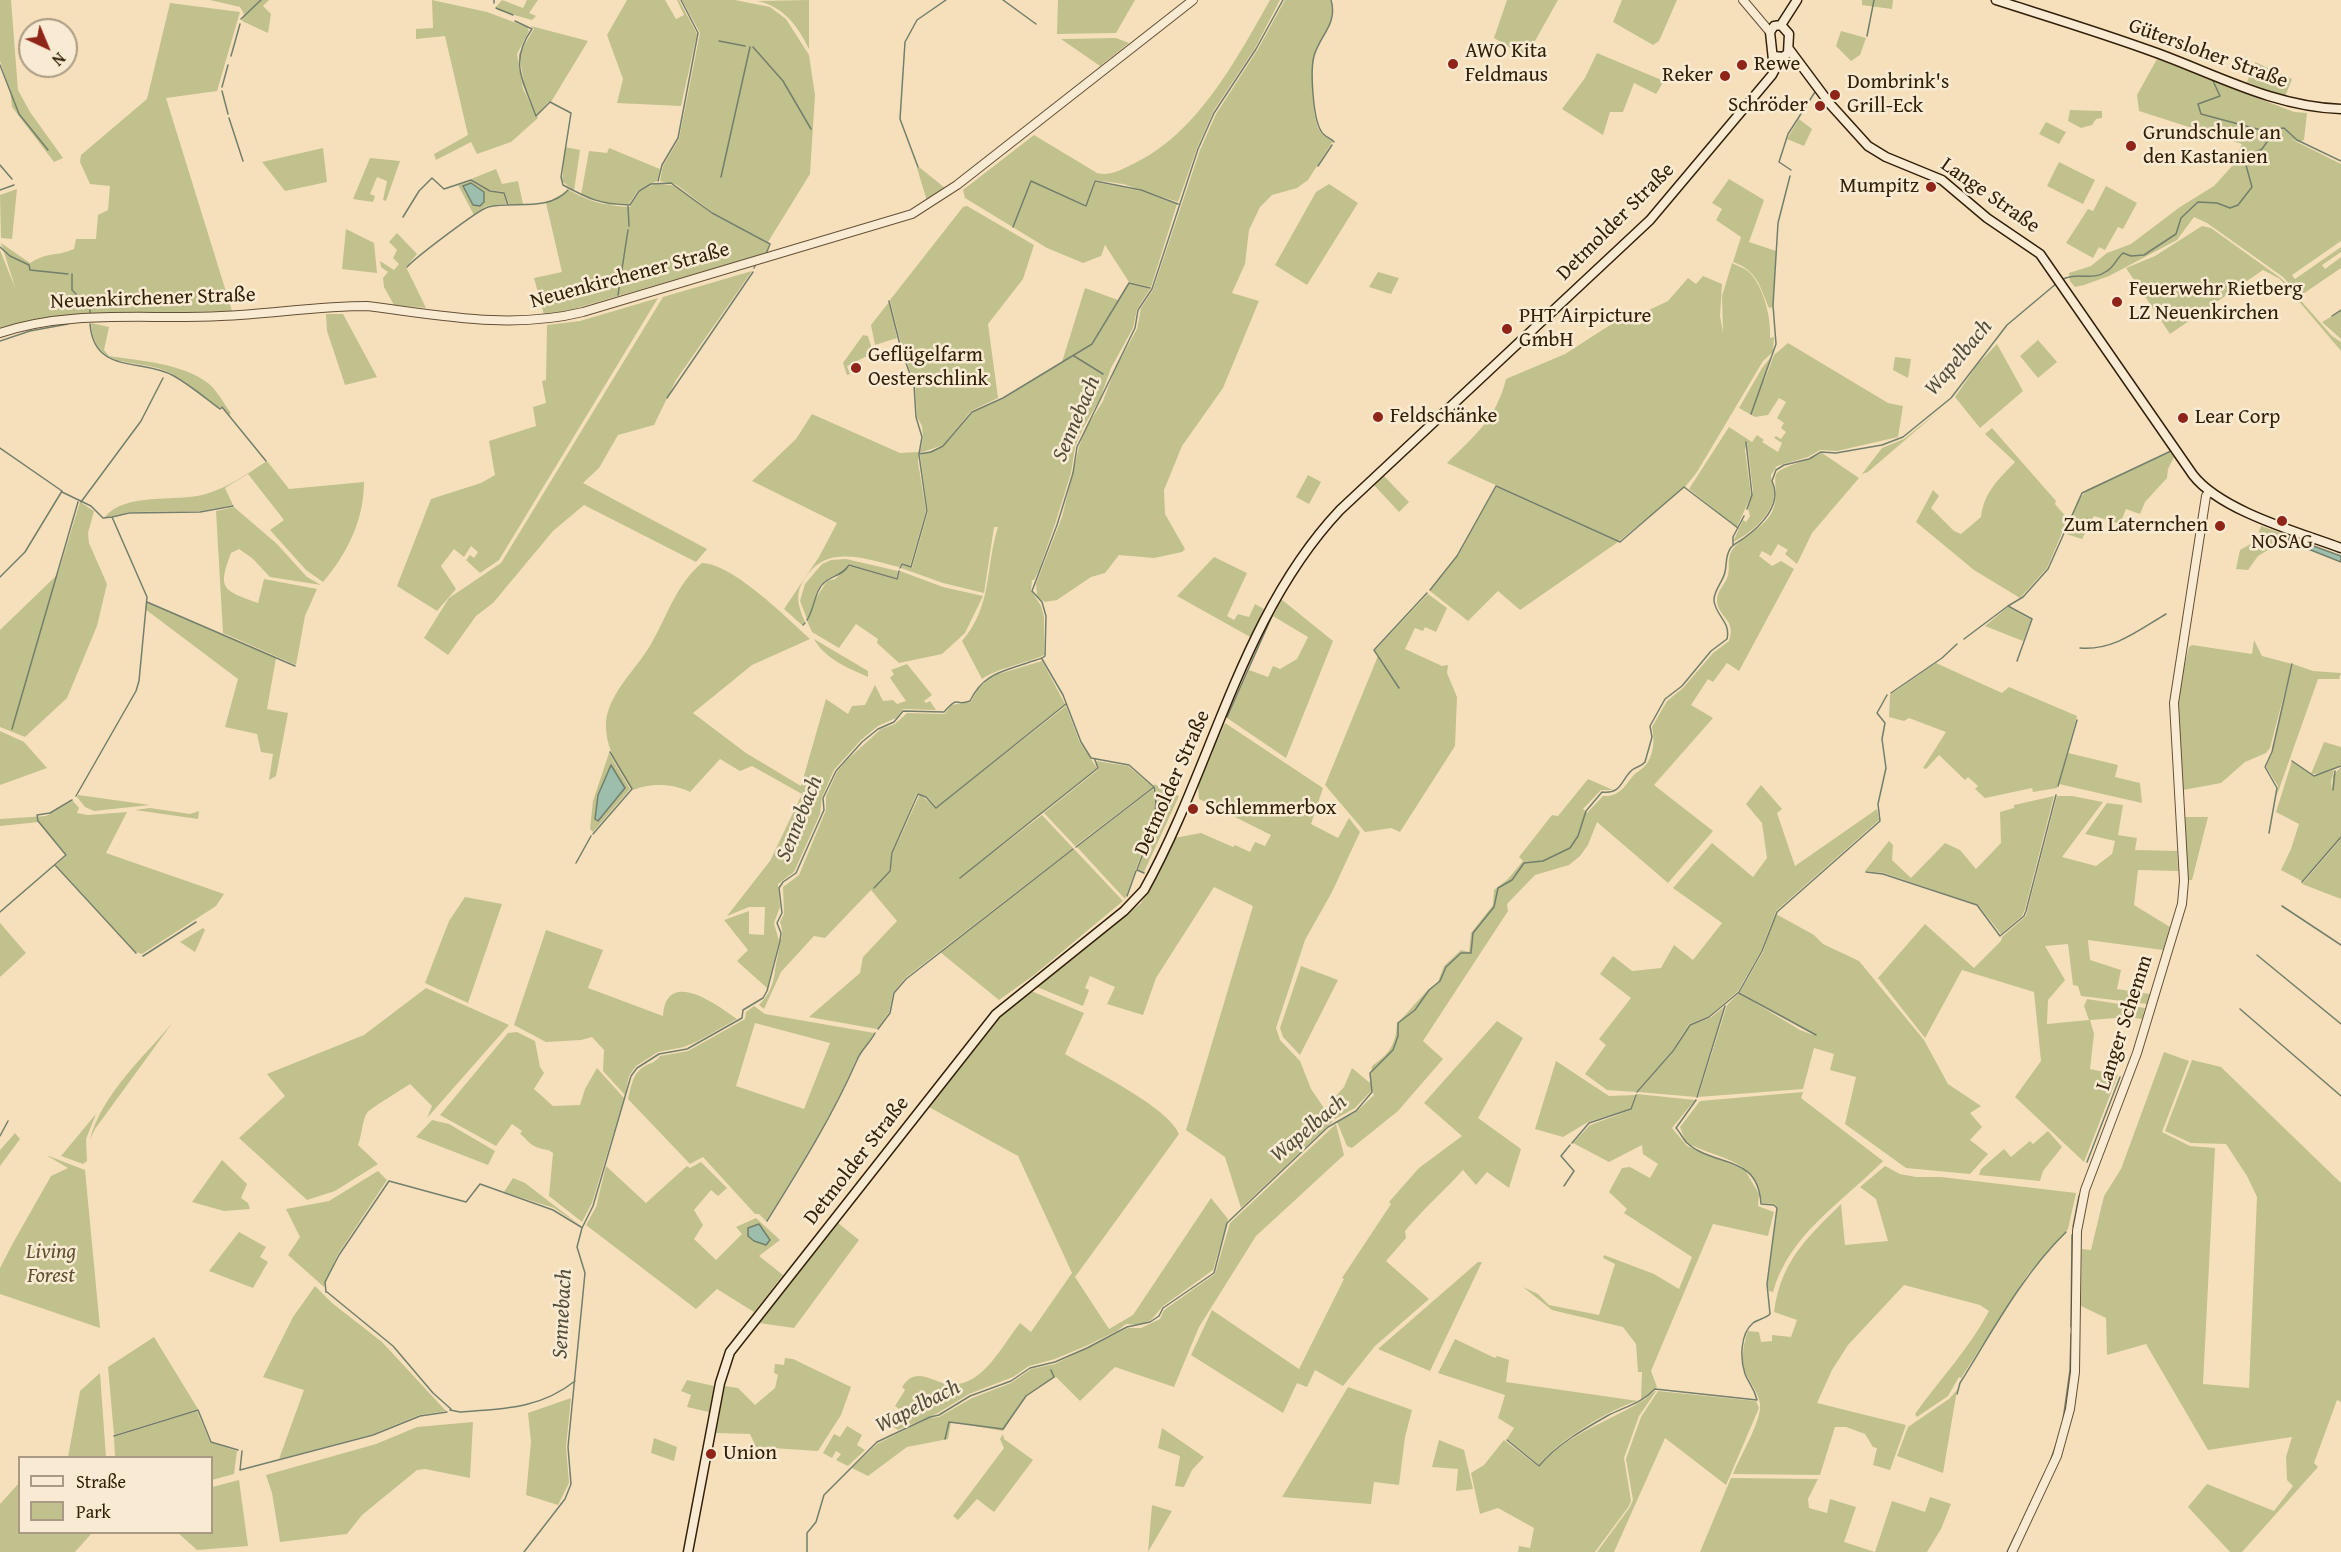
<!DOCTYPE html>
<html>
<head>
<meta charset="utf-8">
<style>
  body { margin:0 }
  #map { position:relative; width:2341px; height:1552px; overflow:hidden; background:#f6e0bc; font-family:"Gentium Book Plus",serif }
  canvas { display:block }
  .legend { position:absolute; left:18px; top:1456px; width:195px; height:78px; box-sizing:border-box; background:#f9ebd3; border:2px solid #aa9a83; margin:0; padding:8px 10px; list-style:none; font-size:18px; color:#33200a }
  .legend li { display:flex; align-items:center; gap:12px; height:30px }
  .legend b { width:30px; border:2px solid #aa9a83 }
  .north { position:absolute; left:18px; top:18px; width:60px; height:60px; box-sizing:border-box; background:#f9ebd3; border:2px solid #aa9a83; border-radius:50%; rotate:136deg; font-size:16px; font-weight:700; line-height:24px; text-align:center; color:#33200a }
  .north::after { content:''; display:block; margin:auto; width:21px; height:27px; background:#8f2418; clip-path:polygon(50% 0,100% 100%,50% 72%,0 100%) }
</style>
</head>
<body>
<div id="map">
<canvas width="2341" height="1552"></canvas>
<ul class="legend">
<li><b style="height:8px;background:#f9ebd3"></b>Straße</li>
<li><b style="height:16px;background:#c1c18d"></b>Park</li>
</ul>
<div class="north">N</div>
</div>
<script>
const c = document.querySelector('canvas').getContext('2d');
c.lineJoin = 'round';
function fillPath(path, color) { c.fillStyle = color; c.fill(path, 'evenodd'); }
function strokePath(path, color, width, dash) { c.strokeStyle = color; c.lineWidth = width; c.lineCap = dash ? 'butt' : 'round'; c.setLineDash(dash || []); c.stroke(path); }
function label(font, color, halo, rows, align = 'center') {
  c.font = font + ' "Gentium Book Plus",serif'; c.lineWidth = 5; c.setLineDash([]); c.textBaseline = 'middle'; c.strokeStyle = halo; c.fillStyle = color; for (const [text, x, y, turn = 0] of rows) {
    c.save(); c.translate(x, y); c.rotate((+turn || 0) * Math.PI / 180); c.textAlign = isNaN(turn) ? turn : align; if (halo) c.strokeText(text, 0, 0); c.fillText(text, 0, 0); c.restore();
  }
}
fillPath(new Path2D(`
  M0,0h11l7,90 12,22 33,46 -9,4 -42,-55 -2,-17 -10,-29z
  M210,0h59l-6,6 8,8 -3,19 -26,-12 2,-7 -4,-7z
  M432,0l55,12 40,15 2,4 -12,23 6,35 15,29 -27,24 -34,12 -6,-12 -35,18 -2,-6 34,-19 -23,-99 -29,3v-10l17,-1z
  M502,0l21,8 4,-8h11l-9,13 7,3 -4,4 -35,-10 -1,-3z
  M627,0h38l11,19 8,-4 -7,-15h2l18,34 -16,72 -64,-3 6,-24 -16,-44z
  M682,0h53l35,7 16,12 23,36 6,40 -5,79 -42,68 -55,-29 -36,-28 -17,-4 3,-15 16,-27 21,-106z
  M809,0v49c-11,-23 -26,-43 -52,-48z
  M1058,0h77l-19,33 -59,1z
  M1270,0h10l-25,48 -41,62 -17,38 -19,54 -55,-18 -29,-4 -8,25 -56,-25 56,27 9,-25 46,9 36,13 -26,83 -22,-5 -24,-37 -4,11 -18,7 -36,-15 -82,-50 -2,-8 71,-55 63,38c13,3 21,-2 34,-8 66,-30 105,-105 139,-165z
  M1285,0h45c8,24 -11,35 -16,56 -4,15 -2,60 5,74 3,6 9,8 14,11l-25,39 -11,8 -25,7 -12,12 -11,23 -4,34 -13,29 27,8 -36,87 -41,58 -18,44 1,24 20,35 -3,3 -28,6 -35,-3 -14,18 -14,4 -34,23 -12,2 -8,-5 -1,-13 26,-67 17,-70 7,-19 17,-27 12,-32 22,-40 4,-21 12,-18 47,-140 16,-36 42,-65z
  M1507,0h51l-32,57 -32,-19z
  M1622,0h55l-18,41 -6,4 -40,-23z
  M1862,0h31l-1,9 -30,-4z
  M170,3l70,9 -23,79 -51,7 66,213 -163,4 -24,3 -45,13v-81l16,40 -15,-47 29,20c19,-12 25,-6 44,-14l2,-10h20l2,-24 10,-5 2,-24 -20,-2 -10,-22 1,-7 66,-56z
  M531,26l57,15 -37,61h-3l-11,13 -12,-27 -6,-34 15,-25z
  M1841,31l25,7 -6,17 -9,6 -15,-15z
  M1116,38l13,5 -29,23 -39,-27z
  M1597,53l67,28 -8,13 -22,-11 -11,29h-13l-7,23 -41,-26 23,-31z
  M2157,59l137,53 13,1 -3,27 -5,2 -8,-3 50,25v77l-49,34 3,4 46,-32v5l-19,13 3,4 16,-12v11l-41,28 -17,-19 -76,-54 -13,-6 -17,23 -68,36 -25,9 -9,2 -5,-6 -1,-8 22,-7 16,-13 24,-9 49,-37 34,-21 18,-20 10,-22 -103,-33 -2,-16z
  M2255,62l37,17 -7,18 -38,-15z
  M2070,110l32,1v7l-6,1 -4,6 -11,3 -13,-7z
  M1799,119l13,10 -8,17 -17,-7z
  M2046,122l20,10 -7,12 -20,-10z
  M565,147l15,3 -6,41 -12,-10z
  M323,148l4,34 -42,9 -23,-29z
  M609,148l51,21 -3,12 -19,9 -9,14 -20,1 -28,-10 8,-44 18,2z
  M370,158l30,3 -14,40 -3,-1 4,-19 -10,-4 -7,17 5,2 -2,6 -20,-3z
  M2059,162l36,18 -12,24 -36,-18z
  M919,167l26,21 -18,13 -10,-33z
  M496,169l6,15 16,-3 5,23h-14l-5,-12 -14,-2 -19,-11z
  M1729,179l35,21 -15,42 27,9 -3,56 -4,1c-10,-24 -12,-37 -36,-46l8,-25 -25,-17 6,-11 -10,-6z
  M471,181l18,10 14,2 4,11 -21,2 -12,9 -16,-30z
  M657,183l20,3 35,28 57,30 -3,9 -196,57 -26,5 -10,-37 28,-6 -16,-69 23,-13c21,12 37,16 61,17l10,-16z
  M1329,184l29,19 -51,82 -32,-20 41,-73z
  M2106,186l31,17 -14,26 -5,-2 -13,23 -6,-3 -6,11 -27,-15 22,-34 5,2z
  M17,189l-5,50 -11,-1 -1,-43z
  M967,206l67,39 -11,34 -35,45 10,74 -27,13 -28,34 -23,8 3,-15 -1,-12 -5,-9 -2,-32 -13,-37 -12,-48 73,-93z
  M2202,226l9,2 71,51 50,57 9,6v9l-61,-72 -17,-9 -93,64 -44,-66 29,-12z
  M346,229l28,14 3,30 -35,-4z
  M397,233l20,21 -11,13 20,41 -32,-3 -10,-18 -1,-9 5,-6 -7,-5 -1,-6 14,9 5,-6 -6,-6 4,-8 -8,-8z
  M1732,263c5,3 13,5 17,9 15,15 22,46 21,66l4,-1 -1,15 -10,9 -66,111 -12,15 -66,54 -172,-78c29,-29 49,-44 59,-84l59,-25 56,-36 28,-8 19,-9 20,-23 8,6 7,-8 19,8 -2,32 3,17 -1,-37z
  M752,271l-76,109 -22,45 -36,10 -19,33 -16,15 124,66 -11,13 -112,-57 -31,26 -60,72 -17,13 -28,39 -24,-17 25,-40 52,-35 162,-266z
  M1378,272l21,6 -8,16 -22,-7z
  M1129,283l21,6 -13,20 -4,19 -22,40 -11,31 -17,29 -8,19 -4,26 -16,51 -16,46 -5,10h-2l-1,10 10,16 3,10v39c-17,8 -49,14 -62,24l-20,-38c31,-36 23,-73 36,-114h-4l-10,66 -41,-10 -42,-15 1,-3 10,3 16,-56 -8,-57 23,-9 30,-34 30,-13 59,-37 23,-74 33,12 -26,43 -27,17 8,-4 30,19 -29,-20 19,-11z
  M658,298l-159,262 -19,13 -14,-13 4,-5 4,3 4,-6 -7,-6 -7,11 -10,-8 -13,17 15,23 -19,22 -40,-25 34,-87 50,-16 14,-8 -6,-34 47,-15 -3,-19 13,-4 -4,-22 4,-1 1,-55 33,-4z
  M889,302l8,36 -22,7 -4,-20z
  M2341,311v28l-19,-17z
  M326,314h17l34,63 -32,8 -18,-54z
  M91,323l18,4 -5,23 5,6c32,5 72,7 99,27 9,7 16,21 23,30l-2,2 -7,-9 -3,2c-17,-12 -34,-29 -53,-37 -31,-13 -72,0 -75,-48z
  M863,335l5,1 5,17 -26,13 3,8 -3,1 -4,-12z
  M2038,340l19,22 -19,16 -18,-22z
  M1788,343l100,60 15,3 -5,31 -61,14 -17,-1 -12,7 -31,9 -6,9c0,6 3,11 3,18 0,21 -24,41 -41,49l10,-22 3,2 4,-6 -2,-7 5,-18 -6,-49 -2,8 6,46 -14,31 -48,-38 40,-62 23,15 5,-7 7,5 -2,2 16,10 4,-9 -8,-5 2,-2 5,3 5,-7 -5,-4 3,-5 -7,-5 9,-16 -7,-4 -11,17 -13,2 -16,-9 23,-40 9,-11 -8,27 11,-29z
  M1997,344l26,47 -43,37 -25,-31 23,-33z
  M1895,357l16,2 -3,19 -15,-8z
  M1940,410l-72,62 -6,2 20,-26 22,-9z
  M812,414l88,39 19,-1 -1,10 8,49 -16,55 -8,-3 -3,4c-30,-7 -69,-23 -91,7 -14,18 -11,29 -3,48l-3,3 -18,-16 35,-52 18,-34 -85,-42 44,-42z
  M1992,428l64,73 -1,3 13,15 -21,49 -27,30 -46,-28 -58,-48 17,-32 6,6 -8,12 23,23 7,3 20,-17c3,-25 18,-38 34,-55l-30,-28z
  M2170,452l4,5 -6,12 -1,9 -22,24 -5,12 -14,-5 -6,15 -26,-8 -12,23 -16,-5 12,-34 10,-11z
  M1822,453l37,25 -47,55 -15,31 -12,-10 3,-4 -10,-6 -7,12 -9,-5 -3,5 13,10 9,-5 13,8 -55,102 -12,-8 -14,19 -5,-3 -17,26 22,13 -59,67 59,46 -45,52 -71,-61 -9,23 -8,11 -11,9 -34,10 -28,29 1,7 -85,130 20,18 -45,52 -46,37 -5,-2 -10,-24 18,-9 19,-18 -2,-5 -17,18 -20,11 -9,-12 18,-20 8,-19 18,15 2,-17c17,-12 24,-21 25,-43 12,-10 28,-34 40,-39l7,-18 17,-16 8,2 2,-19 22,-28 1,-15 14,-11 15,-18 -4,-4 33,-42 6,1 30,-37 25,11h-12l-18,19 4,4 16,-17c16,1 21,-9 30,-20 3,-4 7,-5 11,-9 10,-10 11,-28 8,-40l15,-26 16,-13 30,-35 16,-12c8,-22 -12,-24 -12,-41 0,-10 9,-16 11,-25 2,-8 -1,-15 3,-23 9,-16 31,-21 41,-40 8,-16 0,-33 5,-39 5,-7 34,-13 45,-20z
  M267,461l22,28 75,-7c0,38 -17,72 -41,100l-17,-12 -36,-40 14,-10 -36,-46 -23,14 8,17 -33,6 -71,1 -25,6c21,-27 71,-15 102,-24 23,-7 41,-20 61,-33z
  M1308,475l13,7 -12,22 -13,-7z
  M1384,476l25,26 -10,10 -25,-27z
  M1496,487l122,55 -98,68 -22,-19 -30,30 -38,-30 27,-34z
  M80,502l14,9 -6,22 1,10 18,41 -10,42 -30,72 -42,39 -25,-10v-97l58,-56z
  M234,507l43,37 30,33 14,8 -51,-8 -18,-19 -13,-9 -8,4c-14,37 -8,37 27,50l6,-24 53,10 -12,27 -9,49 -73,-32 -7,-122z
  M2261,526l20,7 -3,11 -20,12 -10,14 -12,-1 4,-19 16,-9z
  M1214,557l33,16 -20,43 7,4 4,-6 11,3 6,-13 9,5 -12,29 -75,-42z
  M846,559l52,12 -2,7 -47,-14c-6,11 -15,10 -23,16 -13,9 -11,28 -19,39l-7,-18 5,-17 17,-20 9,-4z
  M702,563c31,1 84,54 108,76l-58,26 -59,48 53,40 55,33 25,-87 22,15 4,-8 13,-1 10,-20 8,16 10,-1 4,4 9,-3 -16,-23 4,-4 -3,-4 16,-6 25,31 -8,6 2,2 4,-2 6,9 -33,-1 -7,9 -18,8 -17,14 -27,30 -12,27 -2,17 -26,58 -16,12 2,23 -6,16 5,18 -12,47 -30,-27 11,-11 -24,-30 25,-9v23l15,1 1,-28h-16l-22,9 43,-55 32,-67 -50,-28 -12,5 -20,-12 -30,33c-17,-9 -40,-9 -57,-2 -13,-19 -26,-39 -27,-62 -2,-31 31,-59 45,-84 16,-27 25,-60 51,-81z
  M850,566l47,14 3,-9 43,16 40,9 -18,37 -23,21 -43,9 -22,-20 1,-4 -22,-15 -17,24 -27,-16 -5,-11 9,-23 11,-17 8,-2z
  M1428,594l19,14 -11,24 -11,-5 -2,4 -8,-3 -10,21 37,17 6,-1 -1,8 10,24 -2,49 -55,86 -9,-4 -26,4 -40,-47 53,-129 22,32 -25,-38z
  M1281,599l52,42 -47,117 -59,-40 22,-48 19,7 5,-11 7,3 17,-10 11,-22 -35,-21z
  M147,602l129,56 -9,51 21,4 -12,63 -7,4 4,-26 -12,-2 -4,-18 -32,-7 13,-48 -93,-70z
  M2008,607l23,13 -8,21 -38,-15z
  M814,639l54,32v6c-20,-9 -43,-18 -54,-38z
  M2254,640l8,16 30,8 -22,84 -4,5 -21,9 -24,21 -38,7 -5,-97 11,-46 3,-2 60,9z
  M1042,661l23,43 -128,103 -11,-11 -9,-3 -25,60 -3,18 -16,17 17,-16 3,-19 27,-59 16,14 130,-102 14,37 17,25 -137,110 82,-63 31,33 -168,130 -12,15 -4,19 -12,17 -68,-12 51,-44 3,-16 34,-36 -26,-31 -46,48 -11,-2 -33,36 -17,37 -5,-4c17,-17 14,-29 19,-51 2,-13 7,-19 2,-32l4,-8 -1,-27 16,-12 27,-65v-14l11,-24 11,-13 33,-30 14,-5 12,-11 38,1 6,-9 20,-3 7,-13 14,-13z
  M1936,663l66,30 7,-6 68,29 -20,72 -24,4 -1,-4 -47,10 -10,-9 3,-3 -10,-9 -3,3 -26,-25 -13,14 -3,-1 23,-36 -37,-14 -5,3 -15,-4 1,-22z
  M2293,664l20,7 28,2 -2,6h-21l-41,116 1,-9 -12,-19 7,-15 -1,-4z
  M1225,723l98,65 -12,36 27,14 11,-20 11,14 -28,60 -27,48 -29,88 4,12 20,21 11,28 22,32 -92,87 -16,-51 -39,-27 67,-224 -39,-19 -58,91 -13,37 -36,-11 8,-17 -25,-11 -5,12 4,2 -6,16 -46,-19 104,-84 17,-27 16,-38 27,-5 32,14 2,-2 15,7 5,-10 10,4 6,-11 -72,-36 -1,-13z
  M0,731l24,11 23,26 -47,17z
  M2324,742l17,5v18l-17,8 -13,1z
  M609,753l21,36 -37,43 -3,-3 3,-28zM611,766l7,30 -20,25z
  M2068,753l50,12 -3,12 25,6 2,20 -83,-19z
  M1096,761l32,5 25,21 -78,59 -31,-33 55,-44z
  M2292,761l22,15 20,-6 -3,12 1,8 1,-15 8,-8v69l-39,45 -21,-11 10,-21 8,-25 -23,-12z
  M1154,784l25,12 -35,76 -6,-2 21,-62z
  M1761,785l21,24 -5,4 18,53 82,-57 2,11 -103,91 -15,40 -23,40 -29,25 -20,8 -17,27 -36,41 -29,-2 -22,-16 21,-29 -7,-6 32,-41 -31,-24 13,-18 19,15 29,-3 13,-23 19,15 29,-37 -49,-35 39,-45 41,34 14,-19 -5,-35 -16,-19z
  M1153,789l4,12 -1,13 -31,85 -48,-52z
  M78,795l72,10 -56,6 -9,-4 -8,-10z
  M2054,796l-29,113 -3,7 -21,18 -23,-29 -94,-32 -19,-2 24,-30 4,4 -1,15 19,18 34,-35 15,7 16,19 25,-26 -1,-31 14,-4v-3z
  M2057,796h15l31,6 -41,55 34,9 16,-12 3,-13 -30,-7 22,-31 16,2 -5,30 19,3 -2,12 42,1 1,20 -40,-1 -4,35 36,22 -7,23 -75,-10 2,20 31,10 -4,19 33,5 -3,10 -66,-8 -3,-10 -5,-1 -5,-41 -23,2 20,34 -17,20 -1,24 42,-4 -5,-14 3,-7 58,9 -3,11 -14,-2 -38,3 4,14 -4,35 28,6 -34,87 -69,-65 26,-36 -7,-69 -72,-22 -37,68 -47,-60 47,-54 49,44 27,-27 1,-4 24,-21z
  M73,801l6,7 -2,5 11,2 39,-3 -21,41 118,41 -8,12 -74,48 -6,-2 -80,-87 11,-10 -28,-33 -39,4v-7l46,-3z
  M150,808l40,6 9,-3 -1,8 -63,-9z
  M2185,817h23l-16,63h-4z
  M2341,839v60l-39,-15z
  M1074,849l49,52 -89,74 -35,25 -59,-48z
  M465,897l37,7 -34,99 -43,-20 24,-62z
  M1776,914l38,21 9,9 36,17 65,79 24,44 33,22 -11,7 12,14 -12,13 18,14 -18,20 -64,-6 -61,-44 11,-47 -26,-7 4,-16 -20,-6 -11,41 -105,8 29,-92 12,-12 61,37 16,6 -76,-44 23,-40z
  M0,923l26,30 -26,24z
  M203,928l2,2 -10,22 -15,-10z
  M546,930l57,20 -15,38 75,28c3,-48 52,-13 74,3l-39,22 -14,6 -26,5 -22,14 -7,10 -4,19 -22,-24 1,-21 -12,-13 -11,3 -35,2 -32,-17z
  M1301,966l37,14 -38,75 -17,-18 -3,-9z
  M426,988l83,37 -82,93 5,-12 -22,-22c-6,4 -42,26 -43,29 -5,8 -5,22 -9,32l20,19 -43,27 -28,9 -68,-62 46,-42 -18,-22 97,-39z
  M1031,991l53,22 -19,41c27,16 103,53 114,80l-104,143 34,52 24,-14 78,-117 17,21 -15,51 -50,36 -12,14 -12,5 -13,-1 -9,7 -31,15 -31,13 -26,7 -16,11 -44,17 -31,19 -40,17 -6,-4 10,-15 -7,-5 10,-16 -3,-3c18,-27 35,6 64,-5 23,-9 39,-40 54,-59l11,9 41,-59 -54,-117 -89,-49 71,-90z
  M754,1006l11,8 109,19c-4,10 -13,17 -18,27 -24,56 -57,108 -90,161l-7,-7h-4l-52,-57 -13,7 -62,-65c3,-11 4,-25 15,-32 7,-4 12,-4 17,-11l28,-5 57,-32 1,-7zM755,1023l75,20 -26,66 -68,-23z
  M1724,1007l-28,90 -58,-5 36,-41 16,-26 20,-7z
  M1497,1021l26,17 -45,80 43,31 -12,39 -22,-16 -11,13 -13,-15c-19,21 -40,39 -58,61l1,7 -20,23 43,38 -54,47 -32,40 -28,-16 -8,17 -10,-4 -14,30 -92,-58 21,-45 87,59 45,-90 -2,-1 49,-74 -2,-2 30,-34 43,-32 -38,-33z
  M173,1022l-78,107 -5,10c12,-45 54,-82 83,-117z
  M517,1032l18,9 5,26 4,6 -10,16 19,17 27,-1 5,-16 12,-21 27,30 -32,105 -10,19 -33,-26 4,-43c-6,-5 -12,-3 -19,-7 -7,-4 -8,-8 -14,-12l2,-3 -10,-7 -16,22 -56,-31 68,-82z
  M2164,1052l25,9 -27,71 28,14 25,2 -12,236 46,4 8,-191 -10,-21 -21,-32 -35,-1 -26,-12 27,-71 29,7 120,116v219l-4,-2 -23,63 4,4 -76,85h-12l-42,-45 19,-23 67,27 19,-25 -6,-6 -1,-23 6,-20 -84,13 -62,-106 -39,11 -1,-37 -25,-12 1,-57 9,1 13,-54 17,-27z
  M1556,1061l53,35 26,-1 -5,14 -42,13 -25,15 -28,-8z
  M1803,1092l-2,6 82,63c-40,41 -94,73 -110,131l-4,-1 -2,-7 10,-77 -2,-3 -13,-1c-3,-45 -45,-43 -76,-61l-6,-15 20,-26z
  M1637,1094l58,6 -23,28 15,18 58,24 14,24 -1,12 16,6 -6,24 -55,-12 -62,147 6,16 -16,14 1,-29h-4l-2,-28 -13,-17 -71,-17 -29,-23 15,7 11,11 50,10 16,-51 -12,-6 1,-3 50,19 25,15 13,-32 -68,-44 3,-4 -18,-17 13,-24 8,-1 20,11 8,-14 -15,-10 -1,-9 -33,17 -36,-19 17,-18 41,-15z
  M96,1114l-10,25 1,22 -4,3 -22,-8z
  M432,1120l17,4 46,27 -7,14 -72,-28z
  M1336,1124l8,31 -88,81 -57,91 -25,60 -59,-20 -35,34 -24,-24 -31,20 -22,34 -52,-9 -3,17 -41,8 -39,29 -16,-8 25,-24 52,-26 10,-1 33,-19 39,-15 20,-14 24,-5 73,-36h13l19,-9 4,-9 51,-36 15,-51z
  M2048,1131l14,16 -19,24 -3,10 -61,-6 2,-6 23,-20 7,8 19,-16 3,3z
  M15,1133l5,6 -20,27v-16z
  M46,1155l39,15 15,158 -100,-34v-26l13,-25 38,-67 17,-8z
  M222,1160l25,24 -6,14 7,5 2,6 -26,2 -32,-9z
  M701,1162l26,26 -9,8 -7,-6 -17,20 9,15 -9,14 22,21 26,-26 -6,-7 20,-9 24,22 -21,16 24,19 -29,37 -37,-23 -21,20 -110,-84 10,-18 10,-41 40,37 41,-37 3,2z
  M1885,1166l15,8 16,3h25l135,16 -8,36 -40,45 -67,104 -2,-1 -11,19 -31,21 -2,-3c25,-35 54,-65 74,-103l-9,-6 -76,-20 -56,60 -16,25 -15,33 89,22 -16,45 -17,-5 4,-17 -4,-1 -8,-13 -19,-7h-11l-15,48 -87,-1c8,-20 23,-43 27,-64 2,-11 -8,-25 -13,-34 -7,-12 -4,-32 1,-45l11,1 2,10 11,-1v-6l19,2 6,-17 -23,-8c7,-51 32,-73 67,-108l4,41 43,-4 -12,-42 -16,-12z
  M378,1171l9,9 -49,74 -14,33 -36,-32 12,-18 -14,-28 43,-8z
  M513,1178l12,5 56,43 -27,-18 -50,-16z
  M838,1223l21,17 -65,88 -35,-5z
  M239,1232l27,15 -6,10 8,5 -15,26 -44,-17z
  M1478,1262h4l-52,109 -52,-22z
  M315,1286l17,17 50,39 64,69 -27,4 -46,19 -94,25 25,-69 -41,-13 30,-60z
  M154,1337l44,72 -84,26 -6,-68z
  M1455,1339l40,19 2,-2 12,4 -3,22 132,19c-27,7 -82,41 -99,64l-32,-26 7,-11 -16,-10 7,-23 -67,-22z
  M785,1358l8,1 58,28 -10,28 -23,36 -62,-4 -6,-13 -34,-1 9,-47 13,2 17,17 20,-17 3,-13 -4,-2 1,-9 9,1z
  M100,1373l6,84h-38l12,-66z
  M687,1380l27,6 -5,26 -22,-5 4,-12 -10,-4z
  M1348,1387l64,23 -7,27 -6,48 -25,-3 -3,22 -89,-7z
  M1657,1390l-18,26 -15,42 7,43 -2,5 -34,46h-77l1,-6 11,2 4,-20 -36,-20 -18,6 -9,-41 13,-8 20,-25 35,27c27,-33 69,-45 103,-66 5,-3 10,-8 15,-11z
  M1957,1390l-14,83 -46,-17 11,-29 41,-28z
  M1658,1391l98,10 3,7 -33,77 -61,-47 -51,114h-17l33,-45 3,-7 -7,-41 15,-42z
  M571,1398l-5,49 3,36 -11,22 -32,-10 5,-53 -3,-29z
  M197,1411l13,31 27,9 -3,23 -22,6v-22l-97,-1 -1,-20z
  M473,1422l-3,56 -45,-9 -8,1 -55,45 -15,19 -67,8 -8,-49 -6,-18 110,-31 41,-17z
  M847,1426l15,9 -5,10 8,5 -17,16 -12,-6 5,-6 -5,-3 -4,7 -9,-5 11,-19 6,3z
  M1162,1428l42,29 -12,13 -8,17 -9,-1 5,-30 -22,-8z
  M1003,1434l1,5 29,21 -39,52 -17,-13 -19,21 -5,-4 51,-68 -4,-9z
  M654,1438l23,9 -3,14 -23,-8z
  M1439,1440l25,10 9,39 -17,2 2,-22 -26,-2z
  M1731,1478l87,1 -10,20 1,9 18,5 3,-14 26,8 -12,35 31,10 17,-51 33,11 5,-15 21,7 -10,25 -14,23h-227z
  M239,1480l9,66 -51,4 -19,-17 34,-1v-45z
  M19,1483l1,49 72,1 -17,19h-75v-48z
  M1152,1505l20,6 -24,41z`), '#c1c18d');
const water = new Path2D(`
  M471,183l13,9v10l-4,4 -7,-1 -10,-19z
  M2289,537l52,19v6l-53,-21z
  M611,765l14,23 -27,33 -3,-2 3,-24z
  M759,1224l11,16 -4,5 -12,-4 -6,-5v-8z`);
fillPath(water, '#9dbeac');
strokePath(water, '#737f6b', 1.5);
strokePath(new Path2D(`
  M494,0v3
  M1003,0l33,24
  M1331,0c7,24 -11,35 -17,56 -4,15 -1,62 7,75 3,6 10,7 13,11
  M496,8l17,7
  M241,19l20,-19
  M515,21l17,8c-24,34 -8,53 4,87l14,-14 21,11 -10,64 2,8c26,14 36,19 67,20l9,-14 12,-7 20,-1 41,30 58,31 -4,10
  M1867,36l7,-36
  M719,41l26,5
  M753,47l30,34 28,48
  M231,56l9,-32
  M0,65l19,49 29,36
  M2213,81l7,15 -22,8 3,10 71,19
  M222,87l6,-22
  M222,91l6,23
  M229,118l14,43
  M0,165l12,14
  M1318,166l14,-21
  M918,167l-18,-48 5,-77 12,-22 29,-20
  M1791,170l-12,-8 9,-28 27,-42
  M721,177l29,-130
  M658,181l4,-16 16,-27 20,-105 -17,-33
  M0,190l14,-5
  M628,206l1,20
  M403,217l16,-26 13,-13 12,11 27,-9 19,11 14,2 4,12
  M1013,227l18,-46 55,25 9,-25 46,9 37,14
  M0,247l10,9 19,9 1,5 38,4
  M407,267c9,-10 71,-57 81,-60 26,-6 60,5 80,-17
  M754,268l1,-2
  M72,274v16l18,18v5
  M2061,280c16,-9 31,2 46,-9 7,-4 10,-13 16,-18l8,3 13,-1 32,-21 5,-16 17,-16 19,1 13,5 8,-3 14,-18 -8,-29 18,-9 14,-20 8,-1 13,12 44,21
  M618,295l10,-65
  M889,301l12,48 13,36 2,32 6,20 -3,17 12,-2 12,-6 29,-34 31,-14 89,-54 37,-61 21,5
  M2332,316l9,-6
  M90,324c4,51 52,34 84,52 16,9 31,22 46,33l2,-2 44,54
  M0,341l30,-10 38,-7
  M1074,356l29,18
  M667,398l86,-126
  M1751,414l25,-70 -3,-39 5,-82 12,-47
  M1746,442l6,53 -5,14
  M0,448l62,43 -37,61 -25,25
  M62,492l29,14 12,12 9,-1 35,80 -8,84 -3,10 -60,105
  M81,502l60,-81 22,-43
  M112,517l17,-4 71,-1 33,-6
  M1733,545v-8l11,-21
  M900,568l2,-4 9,3 16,-56 -8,-56
  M1430,590l27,-34 39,-70 124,56 64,-55 54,41
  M147,602l148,64
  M807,620c8,-12 7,-30 19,-39 8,-6 17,-6 23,-16l48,14 2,-8
  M803,625l2,-2
  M1964,639l44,-33
  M2080,648c33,3 59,-18 86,-34
  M1042,659l21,36 18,47 10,16 38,7 25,22 -78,60
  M2017,661l15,-42 -24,-13 15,-9 25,-28 34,-76 89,-42
  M1399,688l-25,-38 53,-57
  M1891,693l51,-35 15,-14
  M1227,717l45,-101
  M12,729l66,-227
  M1212,751l11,-27
  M2292,761l22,15 27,-10
  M2058,786l19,-66
  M2333,790l2,-19
  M2269,833l8,-45 -12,-21 7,-15 20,-88
  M593,834l39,-45 -22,-37
  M576,863l15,-27
  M55,865l81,88
  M1866,872l17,2 94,31 23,31 24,-20 2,-5 30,-116
  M1144,873l-7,-3c9,-27 24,-54 17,-83
  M960,878l138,-110 -3,-8
  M2302,882l39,-45
  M874,888l16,-17 2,-18 26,-59 8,3 10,11 130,-104
  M1127,896l9,-25
  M2282,906l59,39
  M0,912l66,-57 -28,-34 -1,-6 13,-2 22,-13
  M2257,955l84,69
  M143,956l53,-34
  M1739,993l77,42
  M2240,1009l101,87
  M878,1029l12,-16 4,-20 12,-14 167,-130
  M1637,1092l36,-41 17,-26 19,-8 30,-25 23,-41 15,-39 103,-91 -2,-17 8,-36 -4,-29 3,-16 -8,-10 10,-18
  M1697,1097l28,-91
  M0,1136l8,-15
  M1572,1143l17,-20 42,-14 5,-14
  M2087,1162l33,-85
  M1564,1186l10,-15 -13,-15 9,-11
  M767,1221c33,-53 65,-104 90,-161 4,-10 13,-17 18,-27
  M2073,1227l6,-31
  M2080,1262v-13
  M326,1292l-1,-10 14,-27 50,-74 77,21 14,-18 73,26 28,17
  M327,1292l66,54 40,47 18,16
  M2071,1327l1,-92
  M2079,1362v-13
  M2077,1386l1,-10
  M1957,1394l3,-11c32,-51 62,-108 106,-151
  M450,1410l10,2c43,-3 80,-3 115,-31
  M2063,1420l7,-50 1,-36
  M114,1436l84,-26 13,32 27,8
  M945,1439l4,-17 54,7 23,-33 28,-19 -3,-7
  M1507,1440l32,26c17,-21 45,-37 68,-50 17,-9 35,-13 48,-27l102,11c-3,-13 -8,-16 -12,-26 -5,-15 -5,-40 8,-51 5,-4 12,-4 17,-9l-3,-30 10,-76 -3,-3 -13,-1c-3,-51 -46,-36 -74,-61 -4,-4 -7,-11 -11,-15l20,-28
  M242,1451l-2,19 133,-35 47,-19 27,-4
  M2048,1467l9,-25
  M2020,1525l25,-53
  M524,1552l41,-53 6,-15 -3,-37 17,-174 -8,-26 5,-19 11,-22 38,-130 6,-8 22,-14 28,-5 55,-31 1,-8 20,-12 4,-7 13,-50 1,-8 -4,-10 5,-10 -3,-25 4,-6 13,-9 28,-63 -1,-12 13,-27 26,-29 16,-13 16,-7 9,-11 41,1c16,-18 9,-5 26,-11 13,-27 31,-29 57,-38 7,-3 13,-3 18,-7l1,-40 -4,-14 -10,-11 25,-66 16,-52 4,-26 58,-119 3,-18 14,-21 46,-140 16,-36 42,-64 27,-49
  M807,1552v-19l9,-11 8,-27 53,-53 53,-25 9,-2 31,-19 41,-15 19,-13 25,-6 32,-14 40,-21 23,-5 9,-6 4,-8 51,-35 13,-50 101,-96 28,-16 16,-19 -2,-19 23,-23 5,-14v-13l17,-13 14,-20 11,-9 6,-14 15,-14h10l2,-20 21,-26 4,-19 14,-8 12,-17 19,-2 27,-13 8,-12 8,-25 16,-19c20,2 18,-11 30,-22 5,-4 9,-3 13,-8l7,-25 -2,-11 15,-27 17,-13 29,-35 16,-12c4,-17 -11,-23 -13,-38 -1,-10 9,-19 11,-29 2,-8 0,-15 5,-23 3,-5 9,-7 14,-11 17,-12 39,-34 28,-57l4,-11 8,-5 25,-6 12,-7 15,1 46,-8 21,-8 48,-39 56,-73 50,-42
  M2007,1552l9,-19`), '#737f6b', 1.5);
const tertiary = new Path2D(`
  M1743,0l27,32
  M0,333c72,-24 147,-13 221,-17 49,-2 97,-10 146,-10 72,9 143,24 216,6l329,-98 45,-29 236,-185
  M2012,1552l45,-96 13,-47 5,-37 2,-141 8,-41 52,-137 45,-149 2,-23 -10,-178 32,-207 3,-4`);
const secondary = new Path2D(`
  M1996,0c53,17 106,33 158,52 61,22 120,55 187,57
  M1781,25l16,-25
  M1789,49l41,55 38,42 18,11 56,23 45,38 53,36 153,221c28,36 105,57 148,73
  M1774,69l-4,-37 4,-6 7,-1 8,9 -1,19 -5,4 -9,-1
  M688,1552l32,-169 10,-31 266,-338 128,-103 20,-21c69,-124 97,-275 196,-380l310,-290 122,-145 9,-17`);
strokePath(tertiary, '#645036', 10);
strokePath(secondary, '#33200a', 11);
strokePath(tertiary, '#f9ebd3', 8);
strokePath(secondary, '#f9ebd3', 8);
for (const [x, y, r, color] of [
  [1453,64,6,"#8f2418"],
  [1742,65,6,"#8f2418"],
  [1725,76,6,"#8f2418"],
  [1835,95,6,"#8f2418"],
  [1820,106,6,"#8f2418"],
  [2131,146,6,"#8f2418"],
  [1931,187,6,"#8f2418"],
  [2117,302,6,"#8f2418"],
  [1507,329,6,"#8f2418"],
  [856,368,6,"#8f2418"],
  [1378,417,6,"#8f2418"],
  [2183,418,6,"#8f2418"],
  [2282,521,6,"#8f2418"],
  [2220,526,6,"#8f2418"],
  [1193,809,6,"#8f2418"],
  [711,1454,6,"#8f2418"]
]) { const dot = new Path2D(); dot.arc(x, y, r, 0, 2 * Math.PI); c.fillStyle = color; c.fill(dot); strokePath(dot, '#f9ebd3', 2); }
label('21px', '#33200a', '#f9ebd3', [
  ["AWO Kita",1465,52],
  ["Feldmaus",1465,76],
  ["Rewe",1754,65],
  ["Reker",1713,76,"right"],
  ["Dombrink's",1847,83],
  ["Grill-Eck",1847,107],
  ["Schröder",1808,106,"right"],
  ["Grundschule an",2143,134],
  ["den Kastanien",2143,158],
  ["Mumpitz",1919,187,"right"],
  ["Feuerwehr Rietberg",2129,290],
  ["LZ Neuenkirchen",2129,314],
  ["PHT Airpicture",1519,317],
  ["GmbH",1519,341],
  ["Geflügelfarm",868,356],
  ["Oesterschlink",868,380],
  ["Feldschänke",1390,417],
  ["Lear Corp",2195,418],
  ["Zum Laternchen",2208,526,"right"],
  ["NOSAG",2282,543,"center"],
  ["Schlemmerbox",1205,809],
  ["Union",723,1454]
], 'left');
label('21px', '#33200a', '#f9ebd3', [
  ["Gütersloher Straße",2208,54,20],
  ["Lange Straße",1990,196,35],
  ["Detmolder Straße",1616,222,-45],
  ["Neuenkirchener Straße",630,276,-15],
  ["Neuenkirchener Straße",153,299,-2],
  ["Detmolder Straße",1173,783,-66],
  ["Langer Schemm",2125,1023,-72],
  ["Detmolder Straße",857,1161,-52]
]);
label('italic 21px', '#5e5031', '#f9ebd3', [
  ["Living",51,1253],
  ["Forest",51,1277]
]);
label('italic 22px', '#534f3b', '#f9ebd3', [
  ["Wapelbach",1959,358,-50],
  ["Sennebach",1077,419,-67],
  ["Sennebach",800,819,-68],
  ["Wapelbach",1309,1129,-40],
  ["Sennebach",563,1314,-87],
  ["Wapelbach",918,1407,-27]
]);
</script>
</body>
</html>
